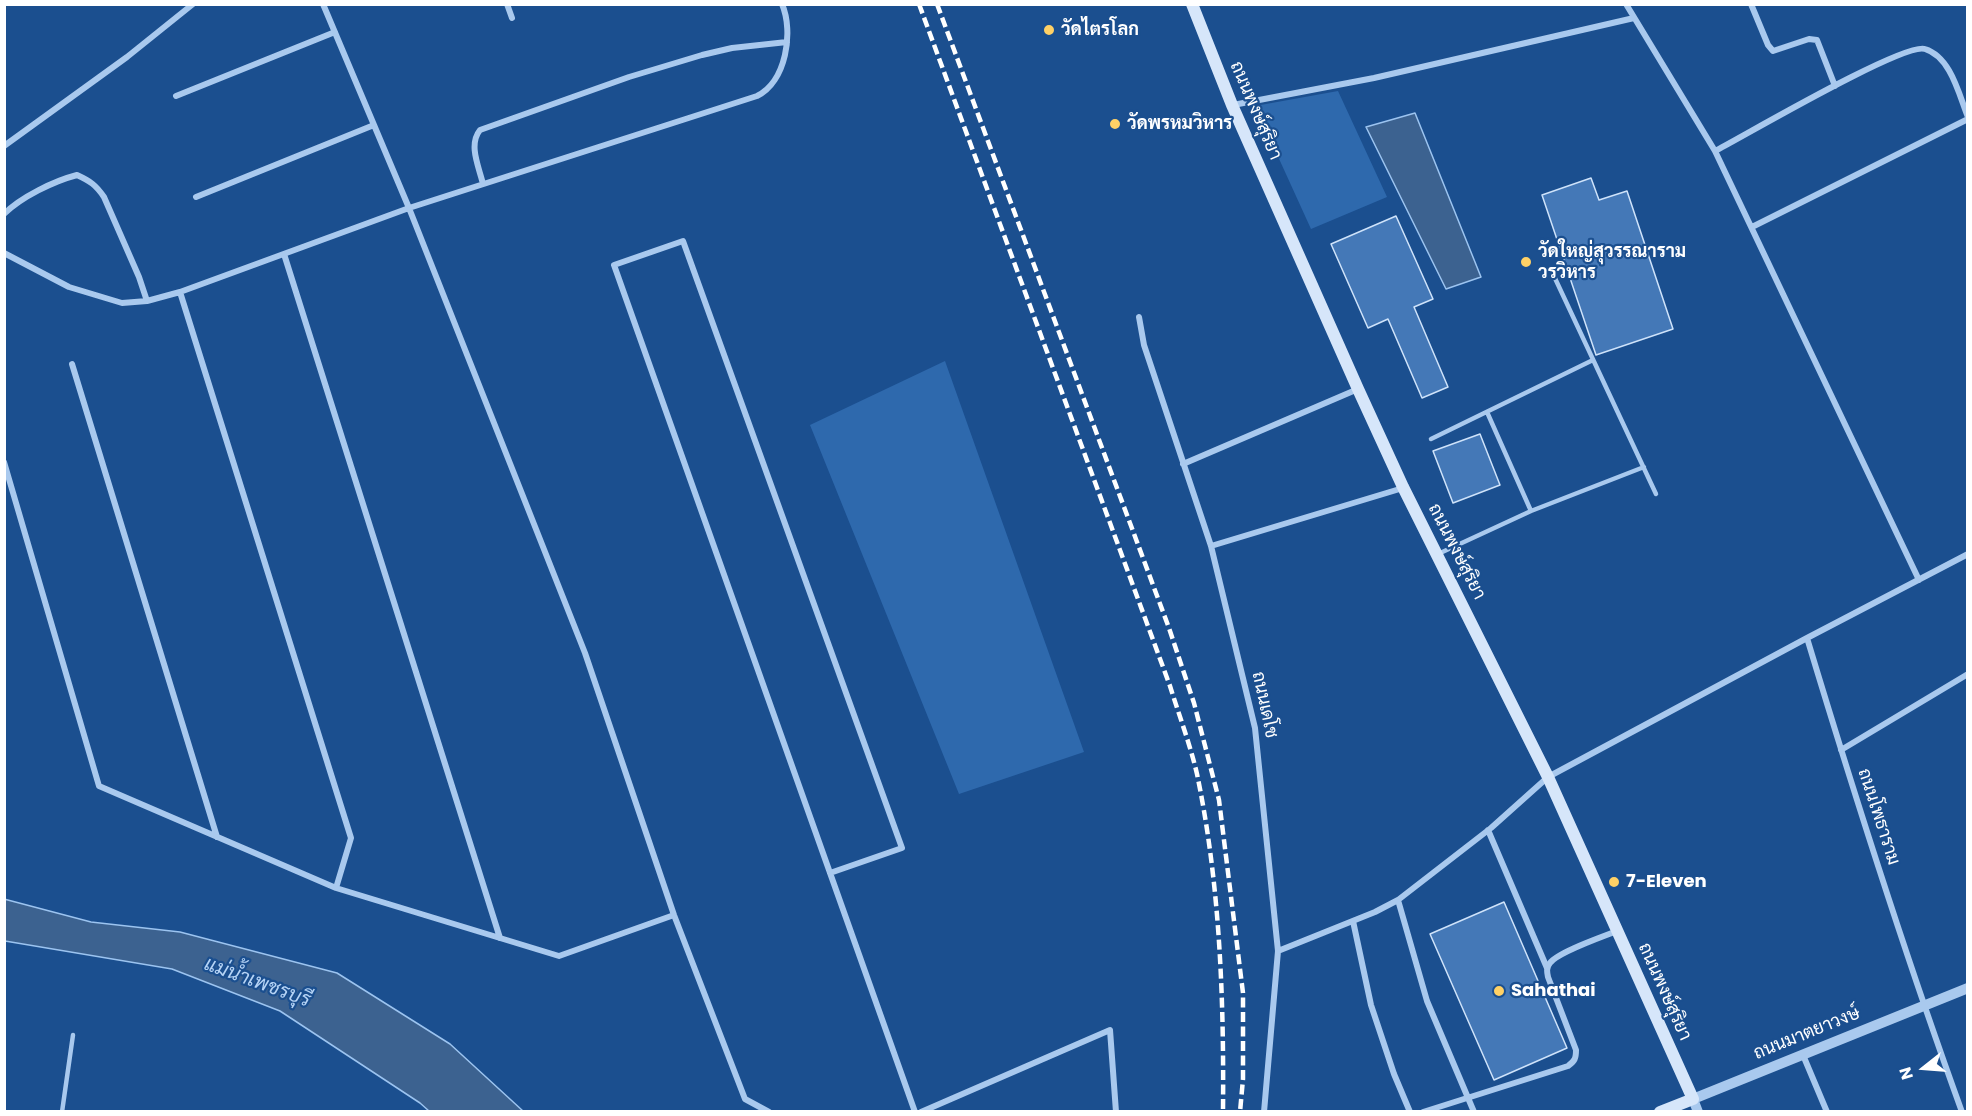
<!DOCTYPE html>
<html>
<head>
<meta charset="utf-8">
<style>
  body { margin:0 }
  #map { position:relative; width:1972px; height:1116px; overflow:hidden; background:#1b4f8f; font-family:Poppins,sans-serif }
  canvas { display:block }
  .frame { position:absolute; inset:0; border:6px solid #fff; pointer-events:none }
  .north { position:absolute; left:1894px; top:1038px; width:60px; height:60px; -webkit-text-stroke:4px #1b4f8f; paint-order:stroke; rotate:253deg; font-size:16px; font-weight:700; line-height:24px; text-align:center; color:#fff }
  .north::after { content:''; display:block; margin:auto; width:21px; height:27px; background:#fff; clip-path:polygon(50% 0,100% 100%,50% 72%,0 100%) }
</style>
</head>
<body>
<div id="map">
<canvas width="1972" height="1116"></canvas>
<div class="frame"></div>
<div class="north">N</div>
</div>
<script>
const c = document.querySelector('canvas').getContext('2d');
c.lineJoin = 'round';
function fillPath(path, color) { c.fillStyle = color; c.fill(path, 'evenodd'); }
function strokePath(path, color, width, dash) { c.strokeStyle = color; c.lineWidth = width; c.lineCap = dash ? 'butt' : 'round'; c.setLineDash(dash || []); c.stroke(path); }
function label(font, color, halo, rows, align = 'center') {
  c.font = font + ' Poppins,Sarabun,sans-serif'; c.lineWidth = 4.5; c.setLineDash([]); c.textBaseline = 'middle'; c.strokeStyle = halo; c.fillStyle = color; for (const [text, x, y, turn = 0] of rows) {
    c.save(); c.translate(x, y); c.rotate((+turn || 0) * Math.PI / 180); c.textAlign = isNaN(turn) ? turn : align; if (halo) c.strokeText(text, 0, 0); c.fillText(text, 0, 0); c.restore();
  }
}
fillPath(new Path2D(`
  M1338,91l49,106 -76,32 -56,-123z
  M945,361l139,391 -125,42 -149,-369z`), '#2e69ad');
const water = new Path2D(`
  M1415,113l66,164 -35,12 -80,-162z
  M4,899l87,23 89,10 157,41 113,71 73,67h-94l-9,-8 -140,-92 -108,-42 -167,-28z`);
fillPath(water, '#3c6290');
strokePath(water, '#9cc4f0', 1.5);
const building = new Path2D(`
  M1591,178l8,22 28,-9 46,138 -77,26 -54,-160z
  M1396,216l37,83 -19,8 34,80 -26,11 -34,-79 -20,9 -37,-84z
  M1480,434l20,51 -47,18 -20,-52z
  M1504,902l63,146 -73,32 -64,-146z`);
fillPath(building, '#4478b7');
strokePath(building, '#cfe3fa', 1.5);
strokePath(new Path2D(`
  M1553,274l103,220
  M1487,412l44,99
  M1431,439l162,-79
  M1438,554l93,-43 113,-44
  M62,1112l11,-77`), '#a9c9ee', 4.5);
strokePath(new Path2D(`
  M323,4l86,204 176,445 89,262 71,184 24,13
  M507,4l5,14
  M1626,4l89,147 204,429
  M1751,4l17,41 5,6 36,-12 8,1 18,46
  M176,96l159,-64
  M1233,105l141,-27 260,-60
  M4,146l123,-89 66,-53
  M1715,151c29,-15 189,-109 210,-102 26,8 34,46 43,68
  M483,184c-4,-17 -15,-39 -3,-54l149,-53 73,-22 30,-7 55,-6
  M196,197l178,-72
  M4,214c17,-17 50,-33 73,-39 13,6 19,10 27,22l35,80 8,24
  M1752,227l216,-108
  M4,253l65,34 53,16 25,-2 33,-9 229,-84 348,-112c29,-14 37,-64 25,-92
  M284,254l216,684
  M180,292l171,546 -15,50
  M1139,317l5,28 67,201 44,182 23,223 -14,161
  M72,364l145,473
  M4,462l95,324 237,102 223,68 115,-41
  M1183,464l175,-75
  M1211,546l192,-58
  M1807,638c48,159 98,317 155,474
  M1841,750l127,-76
  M1488,830l59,138
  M830,873l72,-25 -219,-607 -69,24 301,847
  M1398,900l29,101 47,111
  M1353,921l18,84 23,69 16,38
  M1278,951l97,-39 23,-12 93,-72 57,-51 259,-139 161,-84
  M1803,1055l24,57
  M921,1112l189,-82 6,82
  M1423,1112l145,-46c7,-5 8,-8 8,-16l-28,-73c-1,-5 -2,-9 2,-14 8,-11 52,-26 67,-32`), '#a9c9ee', 6);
strokePath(new Path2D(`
  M1698,1112l-5,-13 275,-111`), '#a9c9ee', 10);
strokePath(new Path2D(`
  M1192,4l40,101 126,284 45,98 145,290 145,322 -33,13`), '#d6e6fa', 12);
strokePath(new Path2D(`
  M919,4l251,682c9,29 20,58 27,88 23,110 27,225 26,338
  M937,4l232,624 25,75 25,97 24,193v86l-3,33`), '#fff', 4.5, [10, 4.5]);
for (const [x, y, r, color] of [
  [1049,30,6,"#ffd166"],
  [1115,124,6,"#ffd166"],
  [1526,262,6,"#ffd166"],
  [1614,882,6,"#ffd166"],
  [1499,991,6,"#ffd166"]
]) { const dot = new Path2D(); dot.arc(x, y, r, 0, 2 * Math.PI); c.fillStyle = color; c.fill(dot); strokePath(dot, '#1b4f8f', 2); }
label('bold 18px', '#fff', '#1b4f8f', [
  ["วัดไตรโลก",1061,30],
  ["วัดพรหมวิหาร",1127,124],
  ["วัดใหญ่สุวรรณาราม",1538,252],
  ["วรวิหาร",1538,273],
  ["7-Eleven",1626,882],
  ["Sahathai",1511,991]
], 'left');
label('18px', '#fff', '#1b4f8f', [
  ["ถนนพงษ์สุริยา",1255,111,67],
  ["ถนนพงษ์สุริยา",1456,552,63],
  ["ถนนเดโช",1264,705,78],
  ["ถนนโพธาราม",1878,817,72],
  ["ถนนพงษ์สุริยา",1664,992,66],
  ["ถนนมาตยาวงษ์",1807,1034,-22]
]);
label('italic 20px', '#b5d3f5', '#1b4f8f', [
  ["แม่น้ำเพชรบุรี",257,983,20]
]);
</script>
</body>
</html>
